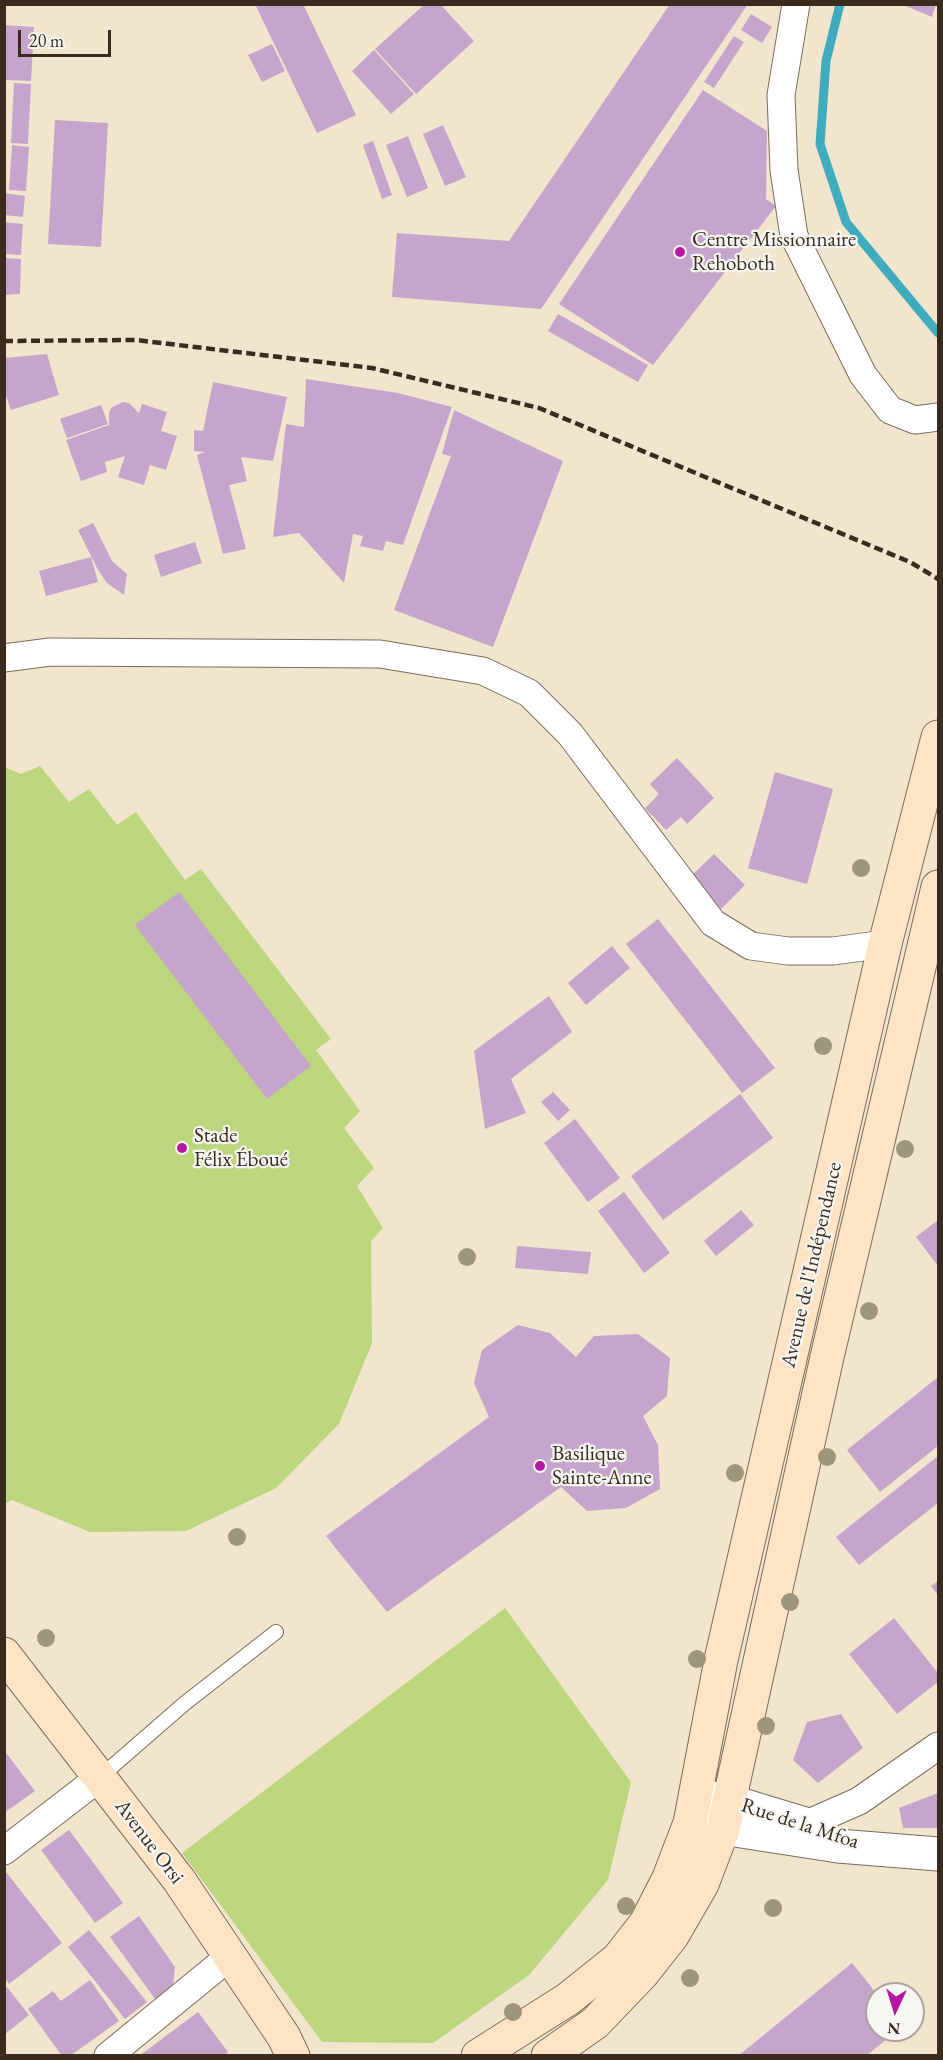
<!DOCTYPE html>
<html>
<head>
<meta charset="utf-8">
<style>
  body { margin:0 }
  #map { position:relative; width:943px; height:2060px; overflow:hidden; background:#f1e5cd; font-family:"EB Garamond",serif }
  canvas { display:block }
  .frame { position:absolute; inset:0; border:6px solid #3b2a1e; pointer-events:none }
  .north { position:absolute; left:865px; top:1982px; width:60px; height:60px; box-sizing:border-box; background:#f6f6f2; border:2px solid #aba49d; border-radius:50%; rotate:184deg; font-size:16px; font-weight:700; line-height:24px; text-align:center; color:#3b2a1e }
  .north::after { content:''; display:block; margin:auto; width:21px; height:27px; background:#b5179e; clip-path:polygon(50% 0,100% 100%,50% 72%,0 100%) }
  .scale { position:absolute; left:18px; top:30px; width:93px; height:27px; box-sizing:border-box; border:3px solid #3b2a1e; border-top:0; padding-left:8px; font-size:18px; line-height:21px; white-space:nowrap; color:#3b2a1e; -webkit-text-stroke:4px #f6f6f2; paint-order:stroke }
</style>
</head>
<body>
<div id="map">
<canvas width="943" height="2060"></canvas>
<div class="frame"></div>
<div class="north">N</div>
<div class="scale">20 m</div>
</div>
<script>
const c = document.querySelector('canvas').getContext('2d');
c.lineJoin = 'round';
function fillPath(path, color) { c.fillStyle = color; c.fill(path, 'evenodd'); }
function strokePath(path, color, width, dash) { c.strokeStyle = color; c.lineWidth = width; c.lineCap = dash ? 'butt' : 'round'; c.setLineDash(dash || []); c.stroke(path); }
function label(font, color, halo, rows, align = 'center') {
  c.font = font + ' "EB Garamond",serif'; c.lineWidth = 4.5; c.setLineDash([]); c.textBaseline = 'middle'; c.strokeStyle = halo; c.fillStyle = color; for (const [text, x, y, turn = 0] of rows) {
    c.save(); c.translate(x, y); c.rotate((+turn || 0) * Math.PI / 180); c.textAlign = isNaN(turn) ? turn : align; if (halo) c.strokeText(text, 0, 0); c.fillText(text, 0, 0); c.restore();
  }
}
fillPath(new Path2D(`
  M40,766l29,36 20,-13 28,36 19,-13 49,68 16,-11 130,170 -15,11 44,61 -16,17 30,40 -17,18 26,42 -12,13 1,102 -33,81 -63,64 -90,43 -96,1 -78,-32 -7,4 -1,-737 17,7z
  M505,1608l126,174 -23,98 -79,95 -96,68 -111,-1 -140,-189z`), '#bbd67c');
strokePath(new Path2D(`
  M840,4l-14,57 -6,83 26,78 92,111`), '#3eacbc', 9);
fillPath(new Path2D(`
  M255,4h48l53,111 -39,18z
  M425,4h15l34,37 -58,53 -41,-45z
  M670,4h78l-207,305 -149,-12 5,-64 112,8z
  M901,4h35l-4,13z
  M751,14l21,13 -10,16 -21,-13z
  M4,25l30,2 -3,54 -27,-1z
  M734,36l10,6 -30,46 -10,-6z
  M272,44l13,27 -23,11 -14,-27z
  M374,50l40,44 -23,20 -39,-43z
  M14,83l17,1 -3,60 -17,-1z
  M703,90l64,41 -1,68 10,7 -123,159 -94,-61z
  M55,120l53,3 -7,124 -53,-3z
  M443,125l23,52 -21,9 -22,-52z
  M408,136l20,52 -21,9 -21,-52z
  M373,141l19,54 -10,4 -19,-54z
  M12,145l17,2 -3,44 -17,-1z
  M4,193l21,3 -2,21 -19,-2z
  M4,222l19,2 -2,31 -17,-1z
  M4,258l17,1 -1,35 -16,1z
  M558,314l90,51 -10,17 -90,-51z
  M47,354l12,41 -48,15 -7,-20v-32z
  M306,379l92,14 54,14 -49,138 -17,-4 -3,10 -23,-5 3,-10 -10,-2 -9,49 -45,-50 -26,4 13,-113 18,3z
  M213,382l74,15 -14,64 -32,-4 6,24 -18,4 17,64 -23,5 -26,-99 8,-3 -11,-1v-21l9,1z
  M123,402l6,1 10,10 3,-9 25,8 -6,19 16,5 -11,34 -16,-5 -6,20 -26,-8 7,-21 -20,6 2,10 -26,9 -15,-41 43,-15v-12l2,-5z
  M101,405l7,19 -41,14 -7,-19z
  M454,410l109,51 -70,186 -99,-37 57,-154 -9,-2z
  M93,523l19,38 15,13 -3,21 -17,-12 -10,-15 -19,-38z
  M195,542l7,21 -41,14 -7,-22z
  M91,557l7,25 -52,14 -7,-25z
  M677,758l37,40 -27,26 -6,-7 -15,13 -21,-22 14,-14 -9,-10z
  M775,772l58,17 -26,95 -59,-16z
  M714,854l31,31 -24,24 -32,-31z
  M179,892l132,174 -44,33 -132,-174z
  M658,919l117,149 -33,25 -116,-149z
  M612,946l18,22 -44,37 -18,-22z
  M549,996l23,36 -61,47 15,34 -41,16 -11,-78z
  M553,1092l17,18 -12,11 -17,-19z
  M740,1094l33,44 -110,82 -32,-44z
  M575,1119l45,59 -32,24 -44,-59z
  M624,1192l46,61 -26,20 -46,-62z
  M741,1210l13,15 -38,31 -12,-15z
  M938,1220v46l-22,-29z
  M517,1246l74,6 -3,22 -73,-6z
  M518,1325l32,8 26,24 18,-21 44,-2 32,24 -3,38 -24,20 15,29 2,44 -34,19 -39,3 -26,-24 -174,125 -61,-76 163,-119 -15,-34 8,-33z
  M938,1377v69l-58,46 -33,-42z
  M938,1456v47l-79,62 -23,-28z
  M938,1581v14l-7,-9z
  M894,1618l44,55v9l-41,32 -48,-60z
  M841,1714l22,34 -45,35 -25,-23 14,-38z
  M4,1750l31,41 -31,22z
  M938,1793v35h-35l-4,-20z
  M69,1830l54,73 -28,20 -54,-73z
  M6,1872l56,71 -53,41 -5,-7z
  M139,1916l36,51 -2,19 -18,13 -45,-62z
  M89,1930l58,72 -22,17 -57,-72z
  M852,1963l25,31v36h21l-32,26h-128z
  M90,1980l29,41 -49,35h-8l-34,-47 25,-18 8,10z
  M7,1987l22,28 -25,20v-46z
  M198,2012l30,40 -4,4h-85z`), '#c6a5cc');
const service = new Path2D(`
  M100,1777l84,-73 92,-72`);
const minor = new Path2D(`
  M796,4l-15,91 3,75 10,66 69,139 27,35 25,10 23,-3
  M4,658l46,-6 330,2 103,17 46,22 41,41 143,189 38,23 37,5h45l52,-7
  M786,1833l73,-32 79,-55
  M4,1851l96,-74
  M108,2056l121,-99`);
const tertiary = new Path2D(`
  M701,1796l28,5 76,23
  M696,1824l142,22 100,8`);
const secondary = new Path2D(`
  M4,1654l175,226 105,157 9,19
  M478,2056l90,-57 50,-40 28,-36 23,-45 21,-55 31,-163 164,-716 53,-207
  M548,2056l47,-33 47,-49 30,-38 30,-52 21,-55 104,-472 111,-470`);
strokePath(service, '#7b6b5b', 16);
strokePath(minor, '#7b6b5b', 29);
strokePath(tertiary, '#7b6b5b', 35);
strokePath(secondary, '#7b6b5b', 35);
strokePath(service, '#fff', 14);
strokePath(minor, '#fff', 27);
strokePath(tertiary, '#fff', 33);
strokePath(secondary, '#fee4c5', 33);
strokePath(new Path2D(`
  M4,341l132,-1 236,28 167,40 371,154 28,17`), '#3b2a1e', 4.5, [9, 4.5]);
c.fillStyle = '#9e967a';
for (const [x, y] of [
  [861,868],
  [823,1046],
  [905,1149],
  [467,1257],
  [869,1311],
  [827,1457],
  [735,1473],
  [237,1537],
  [790,1602],
  [46,1638],
  [697,1659],
  [766,1726],
  [626,1906],
  [773,1908],
  [690,1978],
  [513,2012]
]) { c.beginPath(); c.arc(x, y, 9, 0, 2 * Math.PI); c.fill(); }
for (const [x, y, r, color] of [
  [680,252,6,"#b5179e"],
  [182,1148,6,"#b5179e"],
  [540,1466,6,"#b5179e"]
]) { const dot = new Path2D(); dot.arc(x, y, r, 0, 2 * Math.PI); c.fillStyle = color; c.fill(dot); strokePath(dot, '#f6f6f2', 2); }
label('21px', '#3b2a1e', '#f6f6f2', [
  ["Centre Missionnaire",692,240],
  ["Rehoboth",692,264],
  ["Stade",194,1136],
  ["Félix Éboué",194,1160],
  ["Basilique",552,1454],
  ["Sainte-Anne",552,1478]
], 'left');
label('21px', '#3b2a1e', '#f6f6f2', [
  ["Avenue de l'Indépendance",812,1265,-77],
  ["Rue de la Mfoa",800,1824,18],
  ["Avenue Orsi",149,1842,53]
]);
</script>
</body>
</html>
